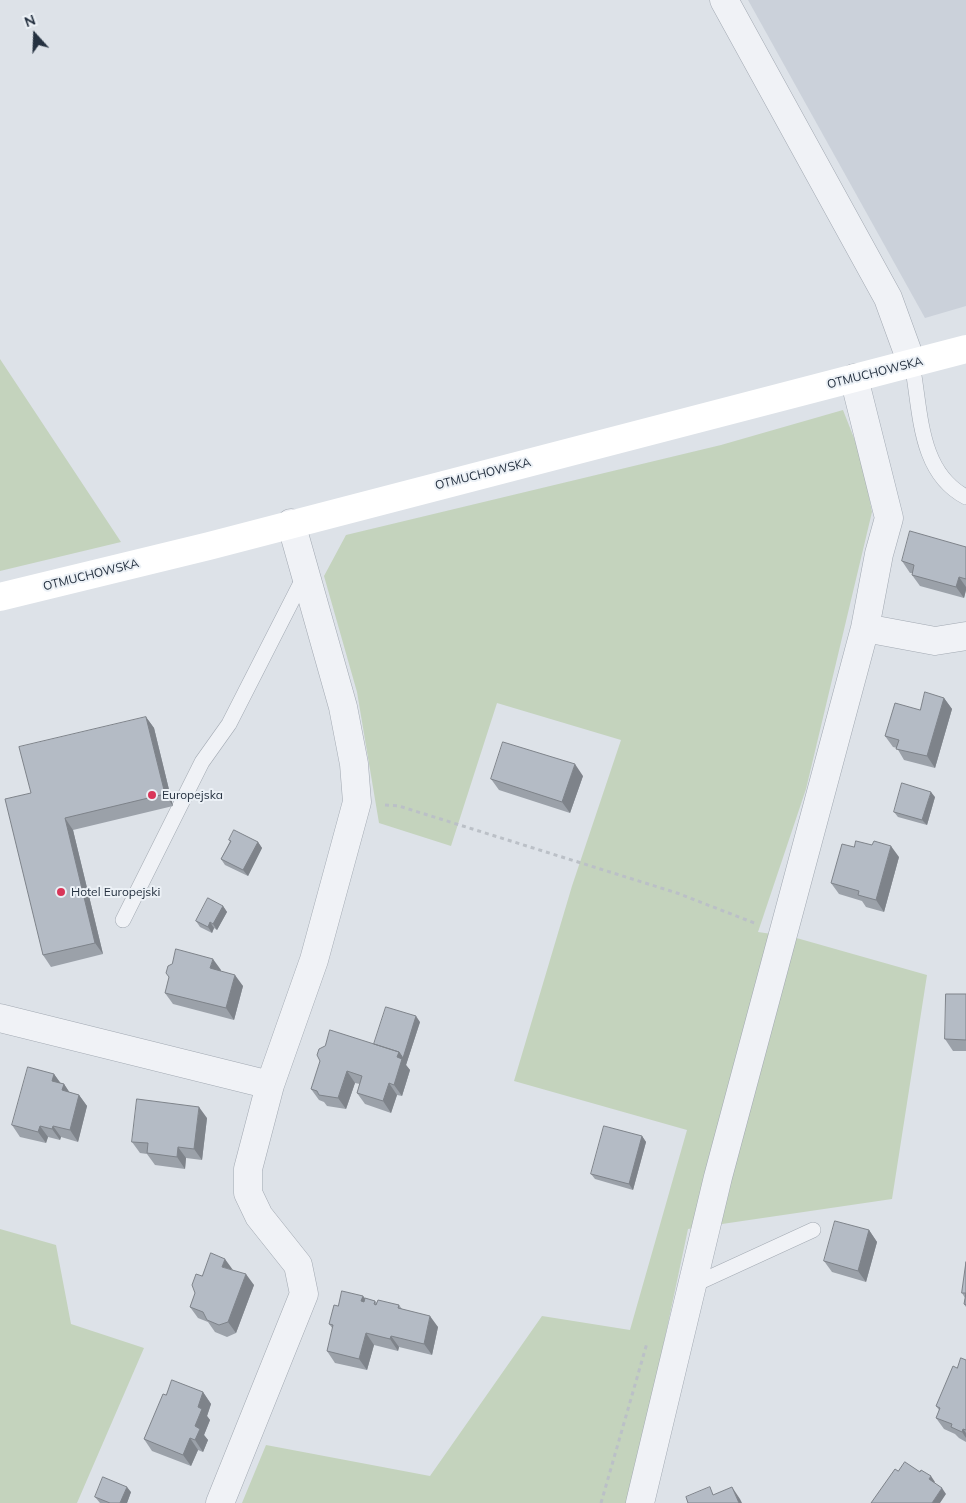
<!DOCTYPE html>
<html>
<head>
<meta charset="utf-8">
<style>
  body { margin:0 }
  #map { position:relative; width:966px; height:1503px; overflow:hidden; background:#dde2e8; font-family:Mulish,sans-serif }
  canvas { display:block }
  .north { position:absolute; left:10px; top:10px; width:50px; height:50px; -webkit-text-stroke:4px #ecf1f6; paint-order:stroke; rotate:340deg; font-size:14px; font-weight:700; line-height:20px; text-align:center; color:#253140 }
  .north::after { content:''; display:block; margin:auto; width:18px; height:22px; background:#253140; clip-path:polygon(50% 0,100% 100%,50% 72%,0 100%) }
</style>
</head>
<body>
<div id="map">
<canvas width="966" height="1503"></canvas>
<div class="north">N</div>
</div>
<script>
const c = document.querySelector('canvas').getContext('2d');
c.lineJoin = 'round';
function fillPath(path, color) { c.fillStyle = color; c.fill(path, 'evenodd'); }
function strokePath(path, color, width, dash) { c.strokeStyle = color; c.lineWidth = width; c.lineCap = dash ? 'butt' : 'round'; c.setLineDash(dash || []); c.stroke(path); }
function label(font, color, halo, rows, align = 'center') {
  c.font = font + ' Mulish,sans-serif'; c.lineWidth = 4; c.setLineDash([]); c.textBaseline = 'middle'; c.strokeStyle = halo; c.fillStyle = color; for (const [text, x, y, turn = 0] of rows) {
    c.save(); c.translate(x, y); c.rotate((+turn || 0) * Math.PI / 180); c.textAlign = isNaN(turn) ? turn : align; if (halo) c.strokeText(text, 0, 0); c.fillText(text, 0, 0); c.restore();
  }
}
fillPath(new Path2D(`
  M748,0h218v306l-41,12z`), '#cbd1da');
fillPath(new Path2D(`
  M0,359l121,183 -121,29z
  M843,410l18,46 11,56 -66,277 -48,143 35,5 134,38 -35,224 -204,30 -58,274h-388l24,-58 164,31 112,-160 88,14 57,-200 -173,-49 58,-195 49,-146 -124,-37 -46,143 -72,-23 -22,-131 -33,-116 22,-41 375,-90z
  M0,1229l56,16 15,79 73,24 -67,155h-77z`), '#c4d3bd');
const lane = new Path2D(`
  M912,364c9,46 6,108 54,133
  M123,920l79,-158 27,-38 76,-149
  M691,1286l122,-56`);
const street = new Path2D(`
  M724,0l164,298 24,66
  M854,378l35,140 -10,36 -14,74 70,13 31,-5
  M0,1018l270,67 -22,84v24l11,23 39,49 6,29 -84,209
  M270,1085l44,-125 43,-158 -3,-38 -11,-57 -52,-184
  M640,1503l78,-326 147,-549`);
strokePath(lane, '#a2a9b2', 16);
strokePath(street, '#a2a9b2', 29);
strokePath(new Path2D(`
  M385,805l14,1 278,87 80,31
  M601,1503l46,-160`), '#bbc0c7', 3, [4, 4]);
strokePath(lane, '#f0f2f6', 15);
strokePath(street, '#f0f2f6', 28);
strokePath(new Path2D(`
  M0,597l209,-51 757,-197`), '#fff', 28);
fillPath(new Path2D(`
  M966,547v43l-2,8 -44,-12 -8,-11v-2h-2l-8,-12z
  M944,698l8,11 -17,59 -31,-8 -7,-12 -4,-1 -8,-11 35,-26z
  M146,717l8,11 19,78 -100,24 30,124 -52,13 -8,-12 -12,-162z
  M583,776l-13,37 -71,-23 -8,-11z
  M935,797l-8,28 -29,-8 -4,-5z
  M229,840l29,2 4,6 -14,28 -23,-11 -4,-6 9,-18z
  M899,857l-15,55 -18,-5 -4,-6 -23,-7 -8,-11z
  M223,906l4,6 -10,18 -3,-2 -2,5 -12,-6 -4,-6z
  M221,970v1l22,15 -9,34 -61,-16 -8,-11 4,-16z
  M966,994v57h-13l-8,-12z
  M420,1022l-14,43 4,5 -8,26 -5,-1 -6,18 -26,-9 -8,-11 3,-9 -5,-1 -9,26 -19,-3 -3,-4 -5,-2 -8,-11 63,-45z
  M54,1074l6,9 4,1 5,8 10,3 8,11 -9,36 -17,-5 -1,3 -12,-3 -2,6 -26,-6 -8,-12z
  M207,1118l-5,42 -16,-2 -1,11 -30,-4 -8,-11 -7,-1 -8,-11z
  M642,1136l4,6 -13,48 -38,-11 -4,-5z
  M869,1230l8,12 -11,40 -34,-10 -8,-11z
  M966,1262v45l-2,-3 1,-6 -3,-5z
  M233,1270l21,15 -18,48 -9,4 -12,-5 -7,-10 -10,-4 -8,-11 12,-31z
  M363,1296l2,2 10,3 2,2 22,2 3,4 36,18 -6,28 -33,-8 -1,4 -24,-6 -7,25 -32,-7 -8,-12 6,-22 -4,-5 9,-18z
  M966,1360v82l-7,-4 -4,-4 -11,-5 -8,-11 3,-8 -3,-4 21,-38z
  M203,1392l8,12 -4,12 3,4 -6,15 4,5 -5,12 -5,-2 -7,16 -39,-15 -8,-12 22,-44z
  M131,1492l-4,11h-27l-5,-6z`), '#9ba1a9');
fillPath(new Path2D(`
  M959,577l7,10v3l-2,8 -8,-11z
  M944,698l8,11 -17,59 -8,-12z
  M146,717l8,11 19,78 -8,-12z
  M575,764l8,12 -13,37 -8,-11z
  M931,792l4,5 -8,28 -5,-5z
  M65,818l8,12 30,124 -8,-11z
  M258,842l4,6 -14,28 -5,-6z
  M891,846l8,11 -15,55 -8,-12z
  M223,906l4,6 -10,18 -4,-6z
  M210,922l4,6 -2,5 -4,-6z
  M213,959l8,11 -3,10 -8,-12z
  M235,975l8,11 -9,34 -8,-12z
  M416,1016l4,6 -14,43 4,5 -8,26 -8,-11 3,-28 2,-5z
  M347,1071l8,12 -9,26 -8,-11z
  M54,1074l8,11 -10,-4z
  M389,1083l8,12 -6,18 -8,-12z
  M64,1084l8,12 -10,-6z
  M79,1095l8,11 -9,36 -8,-12z
  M199,1107l8,11 -5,42 -8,-11z
  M40,1126l8,11 -2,6 -8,-11z
  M53,1126l8,11 -1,3 -8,-11z
  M642,1136l4,6 -13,48 -4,-6z
  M178,1147l8,11 -1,11 -8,-12z
  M869,1230l8,12 -11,40 -8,-11z
  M225,1259l8,11 -11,-3z
  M246,1274l8,11 -18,48 -8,-11z
  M363,1296l8,11 -10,-6z
  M430,1316l8,11 -6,28 -8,-11z
  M366,1333l8,12 -7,25 -8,-11z
  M391,1336l8,11 -1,4 -8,-12z
  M203,1392l8,12 -4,12 3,4 -6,15 4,5 -5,12 -8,-12v-14l3,-19z
  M963,1429l3,4v5l-4,-6z
  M190,1438l8,12 -7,16 -8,-11z
  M931,1476l4,6 -2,3 -4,-6z
  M127,1487l4,5 -4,11h-7z
  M732,1487l8,12 2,4h-3z
  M942,1488l4,6 -6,9h-8z`), '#7e838a');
const building = new Path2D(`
  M910,531l56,16v32l-7,-2 -3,10 -44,-12 2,-10 -12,-4z
  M925,692l19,6 -17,58 -31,-7 3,-9 -14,-4 10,-33 25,7z
  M146,717l19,77 -100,24 30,125 -52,12 -38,-156 26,-6 -12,-46z
  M503,742l72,22 -13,38 -71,-23z
  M902,783l29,9 -9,28 -28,-8z
  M234,830l24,12 -15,28 -22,-11 10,-18 -2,-1z
  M856,841l16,4 2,-4 17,5 -15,54 -18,-5 1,-4 -28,-8 11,-39 12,3z
  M208,898l15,8 -10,18 -3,-2 -2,5 -12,-6z
  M176,949l37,10 -3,9 25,7 -9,33 -61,-15 4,-16 -3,-4 2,-7 4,-2z
  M946,994h20v46l-21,-1z
  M386,1007l30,9 -13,42 -4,-6 -25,-8z
  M330,1030l69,22 -2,5 5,2 -8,26 -5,-2 -6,18 -26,-8 5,-17 -15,-5 -9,27 -19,-3 -2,-4 -6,-2 9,-28 -3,-6 2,-6 6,-3z
  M28,1067l26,7 -2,7 12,3 -2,6 17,5 -9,35 -17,-4 -1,3 -12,-3 -2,6 -26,-7z
  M137,1099l62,8 -5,42 -16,-2 -1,10 -30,-4 1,-10 -16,-1z
  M604,1126l38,10 -13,48 -38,-10z
  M835,1221l34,9 -11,41 -34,-10z
  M211,1253l14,6 -3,8 24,7 -18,48 -9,3 -12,-5 -4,-8 -13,-5 5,-14 -3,-8 4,-11 6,2z
  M966,1262v43l-2,-1 2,-11h-4z
  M342,1291l21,5 -2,5 3,1 1,-4 10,3 -1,3 2,1 2,-5 21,5 -1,3 32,8 -6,28 -33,-8 -1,3 -24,-6 -7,26 -32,-8 6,-26 -4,-1 5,-19 4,1z
  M961,1358l5,2v70l-3,-1 -1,3 -11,-5 1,-3 -16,-6 4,-10 -4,-2 17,-40 4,2z
  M172,1380l31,12 -5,15 4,2 -7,17 5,3 -5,11 -5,-2 -7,17 -39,-16 19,-45 3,1z
  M905,1462l15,10 1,-2 10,6 -2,3 13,9 -10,15h-61l24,-34 3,2z
  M103,1477l24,10 -7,16h-10l-15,-6z
  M710,1487l3,8 19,-8 7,16h-51l-2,-6z`);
fillPath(building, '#b4bbc5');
strokePath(building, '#7e838a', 1);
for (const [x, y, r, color] of [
  [152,795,5,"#d93659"],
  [61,892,5,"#d93659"]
]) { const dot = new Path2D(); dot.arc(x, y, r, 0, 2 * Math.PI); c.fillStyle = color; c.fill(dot); strokePath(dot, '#ecf1f6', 2); }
label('12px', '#253140', '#ecf1f6', [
  ["OTMUCHOWSKA",875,373,-14],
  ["OTMUCHOWSKA",483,474,-14],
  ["OTMUCHOWSKA",91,575,-14]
]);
label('12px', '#253140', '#ecf1f6', [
  ["Europejska",162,795],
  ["Hotel Europejski",71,892]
], 'left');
</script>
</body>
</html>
